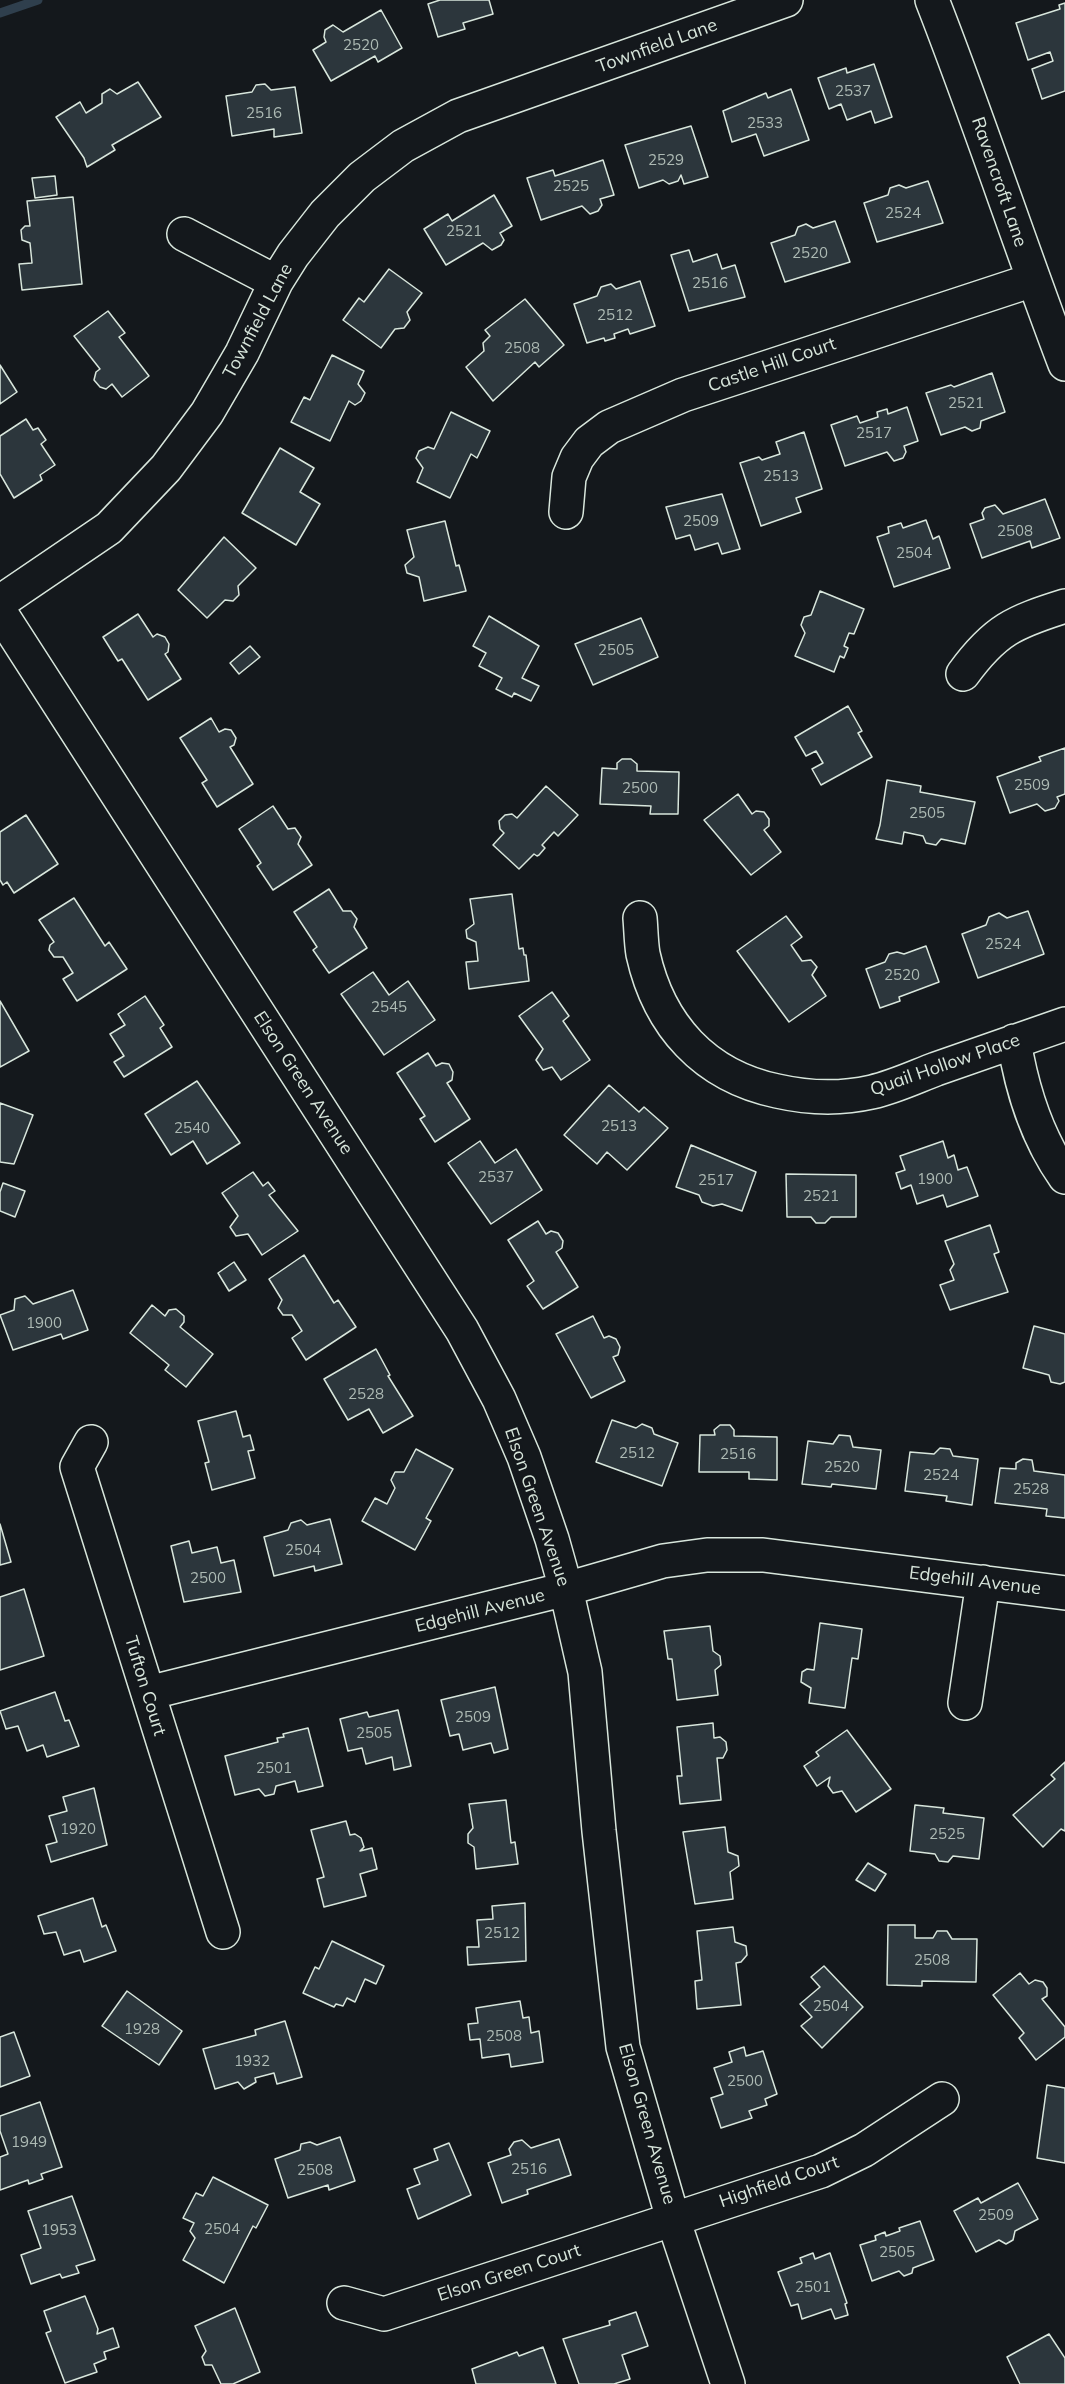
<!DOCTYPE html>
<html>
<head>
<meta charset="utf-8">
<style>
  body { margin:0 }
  canvas { display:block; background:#14181c }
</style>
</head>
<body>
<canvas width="1065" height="2384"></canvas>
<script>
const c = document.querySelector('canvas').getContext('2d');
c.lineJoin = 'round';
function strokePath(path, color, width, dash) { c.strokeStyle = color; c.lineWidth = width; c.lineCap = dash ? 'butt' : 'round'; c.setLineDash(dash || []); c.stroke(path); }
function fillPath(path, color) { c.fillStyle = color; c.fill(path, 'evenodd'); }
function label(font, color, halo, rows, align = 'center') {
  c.font = font + ' Mulish,sans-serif'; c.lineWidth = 4.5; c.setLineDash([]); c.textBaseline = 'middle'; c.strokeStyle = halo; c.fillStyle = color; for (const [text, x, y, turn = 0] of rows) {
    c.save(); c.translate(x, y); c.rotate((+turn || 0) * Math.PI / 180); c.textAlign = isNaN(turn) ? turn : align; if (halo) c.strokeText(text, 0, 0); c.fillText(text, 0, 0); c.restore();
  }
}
strokePath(new Path2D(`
  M0,13l38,-13`), '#2f3f4d', 9);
const building = new Path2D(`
  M440,0h49l4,14 -30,9 2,6 -27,8 -10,-33z
  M1065,3v88l-23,8 -10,-30 21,-8 -3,-9 -22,8 -12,-37 44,-14 -1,-4z
  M381,10l21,38 -24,14 -3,-6 -44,25 -18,-31 13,-8 -2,-5 1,-7 8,-5 10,7z
  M874,64l18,53 -17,6 -4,-12 -24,9 -6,-16 -12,5 -11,-31 28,-10 1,5z
  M138,82l23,35 -49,28 3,5 -28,17 -3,-9 -28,-41 24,-15 6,11 16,-10v-9l8,-5 7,5z
  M265,84l6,6 24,-3 7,46 -28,4v-8l-42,7 -6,-40 26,-4 4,-7z
  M791,89l18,51 -45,16 -8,-22 -24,8 -9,-31 43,-18 2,5z
  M691,126l17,51 -24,7 -3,-9 -3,6 -9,3 -6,-4 -24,8 -14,-43z
  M603,160l11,35 -14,4 2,6 -4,6 -8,3 -8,-8 -41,14 -14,-42 26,-8 2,6z
  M55,176l2,19 -22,3 -3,-20z
  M928,181l15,42 -66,19 -13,-39 24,-8 2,-7 9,-3 7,3z
  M494,195l18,31 -12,7 4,7 -3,5 -9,5 -9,-7 -37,22 -22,-36 24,-15 4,7z
  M73,197l9,87 -60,6 -3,-26 13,-1 -2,-20 -8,-3 -1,-10 4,-4h5l-3,-25z
  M835,221l15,41 -65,20 -14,-39 24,-8 3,-8 8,-3 7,4z
  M689,250l4,12 24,-8 5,15 13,-4 10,32 -56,14 -18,-56z
  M389,269l33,24 -15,19 3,8 -6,8 -9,1 -14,19 -38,-28 16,-22 5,4z
  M640,281l15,45 -25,8 -2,-5 -14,5 1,4 -10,3 -1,-3 -17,5 -13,-39 23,-8 4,-9 10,-3 5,5z
  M525,299l39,46 -25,22 -4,-5 -42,39 -27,-34 18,-16 -1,-8 7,-7 -5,-6z
  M108,311l17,22 -6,4 30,39 -27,21 -10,-13 -6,5 -6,-2 -6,-7 2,-8 4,-3 -26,-33z
  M332,355l32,16 -6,13 7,9 -4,8 -6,4 -6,-4 -19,40 -39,-19 13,-25 6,3z
  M0,365l17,27 -17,12z
  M992,373l13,39 -24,9 -1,7 -8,3 -7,-4 -24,8 -15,-42 25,-8 3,2z
  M907,407l11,34 -14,5 2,6 -3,6 -9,3 -7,-9 -42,14 -14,-41 26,-9 3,7 18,-6 -1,-5 10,-3 1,5z
  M451,412l39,19 -13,27 -6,-4 -21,44 -33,-16 6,-14 -7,-10 3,-7 9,-4 6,2z
  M26,419l7,11 5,-2 8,12 -5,4 14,21 -15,10 2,5 -28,18 -14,-24v-38z
  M804,432l18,57 -26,9 5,14 -40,14 -21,-63 19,-6 3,3 18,-6 -4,-12z
  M280,448l34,20 -14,24 20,12 -24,41 -54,-32z
  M722,494l18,55 -18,5 -4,-11 -23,7 -5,-15 -14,4 -10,-32z
  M1045,499l15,39 -28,10 -2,-7 -48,17 -12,-34 14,-5 -2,-6 3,-5 10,-3 8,9z
  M926,520l7,19 6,-3 11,32 -56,19 -17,-50 12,-4 -1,-6 13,-4 2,5z
  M445,521l11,45 3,-1 7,26 -42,10 -5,-24 -12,-4 -2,-8 9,-8 -7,-27z
  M224,537l32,31 -18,18 1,9 -6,6 -8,-1 -18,18 -29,-28z
  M820,591l44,18 -10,25 -5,-1 -5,13 4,2 -4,10 -4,-2 -6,16 -39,-16 10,-23 -4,-8 3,-8 7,-2z
  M138,614l15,23 4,-3 8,3 4,7 -1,8 -3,2 16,25 -33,21 -26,-41 -4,2 -15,-24z
  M489,616l50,30 -17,32 17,8 -8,15 -17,-8 -2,4 -16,-8 6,-11 -23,-12 7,-13 -13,-7z
  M641,618l17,39 -65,28 -18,-41z
  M250,646l10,11 -21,17 -9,-11z
  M848,706l14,25 -4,2 14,24 -51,28 -9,-16 11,-6 -7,-12 -10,5 -11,-19z
  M211,718l8,14 6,-3 6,1 5,8 -2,7 -4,2 23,37 -36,23 -15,-24 5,-3 -27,-42z
  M1065,748v46l-8,3 2,4 -4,7 -10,3 -8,-7 -27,9 -13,-36 44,-16 -2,-4z
  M622,759h9l6,5v7l42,1 -1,42h-28l1,-8 -51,-2 2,-36 15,1v-6z
  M887,780l34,6 -1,6 55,10 -10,42 -24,-5 -5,6 -10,-2 -3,-7 -19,-4 -2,12 -26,-5 4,-14z
  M546,786l32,29 -20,21 -4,-4 -12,13 3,3 -6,7 -2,1 -3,-2 -15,15 -26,-24 11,-12 -4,-4 -1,-8 6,-6 7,-1 5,4z
  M738,794l14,20 4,-3 8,1 5,7v7l-5,4 17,22 -30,23 -47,-55z
  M273,806l15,23 7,-1 6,9 -3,7 14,21 -39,25 -16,-24 4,-3 -22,-34z
  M26,815l32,49 -44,29 -7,-11 -4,3 -3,-5v-48z
  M329,889l14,22h8l6,8 -3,8 13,21 -38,25 -16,-23 4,-3 -23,-35z
  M512,894l7,55 4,-1 1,7h2l3,26 -60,8 -3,-27 12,-1 -2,-19 -9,-4 -1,-8 8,-6 -4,-25z
  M74,898l31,48 4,-4 18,27 -50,32 -14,-22 10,-6 -10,-16h-9l-5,-7 1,-5 4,-3 -15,-22z
  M1028,911l16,43 -66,24 -16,-44 24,-9 3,-8 10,-4 8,5z
  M786,916l16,21 -11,8 11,16 9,-1 6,7 -5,8 14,21 -37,26 -52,-71z
  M926,946l13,36 -40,15 1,4 -20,7 -14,-39 19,-7 4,-8 8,-2 7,2z
  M373,972l16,23 19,-14 27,39 -51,35 -43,-61z
  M552,992l17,24 -6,5 27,39 -29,20 -9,-13 -9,3 -7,-10 7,-11 -24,-33z
  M145,996l19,29 -4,3 12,19 -48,30 -10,-15 10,-6 -14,-22 15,-9 -7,-11z
  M0,1001l29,50 -29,16z
  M428,1053l8,13 6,-3 7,1 4,8 -1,8 -5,3 23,36 -35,23 -15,-23 5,-3 -28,-43z
  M197,1081l43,62 -33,21 -14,-23 -22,14 -26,-41z
  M609,1085l30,27 5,-5 24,21 -41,42 -20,-18 -10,12 -33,-29z
  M0,1103l33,12 -19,49 -14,-2z
  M480,1141l15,22 21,-14 26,41 -51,34 -43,-61z
  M943,1141l5,17 6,-3 4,15 9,-3 11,29 -31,11 -4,-12 -26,9 -6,-19 -10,4 -5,-16 9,-3 -5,-14z
  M691,1145l65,27 -14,39 -20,-7 -9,2 -11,-4 -3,-7 -23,-8z
  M253,1172l10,14 5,-4 7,9 -6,4 29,36 -36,24 -14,-21 -12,2 -6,-9 8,-11 -16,-23z
  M786,1174l70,1v42h-25l-6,6h-9l-5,-6h-24z
  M3,1183l22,8 -10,26 -15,-6v-19z
  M538,1221l8,13 5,-3 7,2 5,8 -1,7 -6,4 22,35 -35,22 -16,-23 7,-5 -26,-41z
  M990,1225l9,27 -5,2 14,38 -58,18 -10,-25 14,-5 -4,-10 4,-6 -9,-23z
  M304,1255l30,48 4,-3 18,27 -50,33 -14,-22 10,-7 -10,-16h-9l-5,-7 4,-8 -13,-21z
  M234,1262l12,18 -17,11 -11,-18z
  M73,1290l15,40 -25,9 -2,-5 -48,16 -13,-35 14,-5 1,-11 10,-3 8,8z
  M152,1305l13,11 4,-6 7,-1 8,7v6l-4,5 33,27 -27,33 -21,-17 4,-5 -39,-32z
  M593,1316l11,22 5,-2 7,3 4,8 -2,8 -5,2 12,24 -34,17 -35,-64z
  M1034,1326l31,8v48l-5,2 -9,-2 -2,-7 -26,-7z
  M376,1349l14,26 -2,1 25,40 -30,17 -14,-24 -21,11 -24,-41z
  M236,1411l7,26 7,-2 4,15 -6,1 7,27 -43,12 -7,-27 4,-1 -11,-41z
  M612,1420l24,8 6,-4 10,4 2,6 24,9 -16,43 -66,-24z
  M720,1425h10l4,5v6l43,1v43l-28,-1v-7h-50l1,-37h15l-1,-5z
  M839,1435l11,1 3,11 28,3 -5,39 -44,-5 -1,3 -29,-3 6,-43 25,3z
  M940,1448l10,1 3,7 25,3 -6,46 -26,-4 1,-5 -42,-5 5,-39 24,2z
  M416,1449l37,20 -27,49 5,3 -16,29 -53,-29 13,-23 12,6 8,-16 -4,-8 4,-8h9z
  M1023,1459l9,1 2,11 31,4v43l-19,-2 1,-7 -52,-6 5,-35 16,1v-6z
  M330,1519l12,45 -27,7 -1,-5 -40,10 -10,-39 24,-7 3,-7 10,-3 6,5z
  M0,1524l11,38 -11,3z
  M189,1541l3,12 25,-6 4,16 13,-3 7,32 -57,10 -13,-56z
  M24,1589l20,67 -44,14v-73z
  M820,1623l42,6 -4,30 -6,-1 -7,50 -36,-5 2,-15 -10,-6 1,-10 5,-3 7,1z
  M710,1626l3,25 7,5 1,9 -6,5 3,25 -41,5 -5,-41h-4l-4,-28z
  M495,1687l13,62 -14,4 -3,-10 -28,7 -4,-16 -9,2 -9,-36z
  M55,1692l10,29 4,-1 10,26 -32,11 -4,-12 -16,6 -9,-25 -12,3 -6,-18z
  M398,1710l13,56 -17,4 -2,-13 -26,7 -4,-16 -14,3 -8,-32 27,-7 2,5z
  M713,1723l1,15 6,-1 6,5 1,8 -4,8h-6l4,42 -41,4 -3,-28h5l-5,-49z
  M308,1728l15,58 -25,6 -3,-11 -19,5 -2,8 -9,2 -6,-7 -24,6 -10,-39 53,-14 -1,-4 7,-1 -1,-3z
  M847,1730l44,59 -35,23 -14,-21 -9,2 -5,-7 2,-9 -13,9 -13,-20 15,-10 -3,-4z
  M1065,1762v69l-4,-2 -18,18 -30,-32 42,-36 -4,-4z
  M94,1788l13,57 -56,17 -5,-17 11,-3 -8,-26 18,-5 -4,-14z
  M506,1800l5,43 4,-1 3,22 -42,5 -2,-22 -6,-4v-9l5,-6 -4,-24z
  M915,1805l29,3 -1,5 41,5 -5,41 -26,-3 -5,6 -9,-1 -4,-7 -25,-3z
  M346,1821l4,14 5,-1 6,4 3,9 -4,4 12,-3 5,21 -17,5 6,22 -42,11 -7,-28 7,-2 -13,-47z
  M725,1827l3,25 10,4 1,10 -9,6 3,27 -38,5 -12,-72z
  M868,1863l18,11 -11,17 -19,-11z
  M93,1898l9,29 4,-2 10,26 -32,11 -4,-12 -16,5 -8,-23 -12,2 -6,-18z
  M525,1903l1,58 -58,4 -1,-18h12l-2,-27 16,-1 -1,-13z
  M888,1925h27v13h18l4,-7h10l5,8h25l-1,43 -54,-1v5l-35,-1z
  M733,1927l2,15 11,4 1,9 -6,7 -5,1 5,42 -44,4 -2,-28 7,-1 -5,-49z
  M332,1941l52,25 -8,18 -11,-5 -10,23 -8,-4 -4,8 -7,-2 -2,3 -31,-14 12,-26 4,2z
  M824,1966l39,41 -41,41 -21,-22 11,-9 -12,-13 20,-17 -9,-10z
  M1020,1973l9,11 6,-4 8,2 4,6v8l-5,3 23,28v10l-29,23 -17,-22 5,-5 -31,-38z
  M127,1991l55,40 -23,34 -57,-39z
  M520,2001l3,17 6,-1 2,16 8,-2 4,31 -32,5 -2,-13 -27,4 -2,-19 -10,1 -2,-16 10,-1 -2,-15z
  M285,2021l17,56 -25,7 -3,-11 -19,5 1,4 -12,7 -6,-7 -23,7 -12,-40 53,-14 -1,-5z
  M14,2032l16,44 -30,11v-50z
  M744,2047l2,9 17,-5 14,43 -12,5 2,6 -18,6 3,7 -31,10 -10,-30 12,-4 -9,-26 18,-6 -3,-10z
  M1047,2085l18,3v75l-28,-5z
  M40,2102l22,65 -21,7 2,5 -14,5 -1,-4 -28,10v-33l8,-3 -8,-23v-15z
  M340,2137l15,44 -26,9 -1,-5 -40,13 -13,-39 25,-9 1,-6 9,-2 7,3z
  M559,2139l12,36 -44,15 1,4 -26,9 -14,-40 23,-8 -2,-6 5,-7 8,-2 9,8z
  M449,2143l22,52 -53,24 -11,-30 13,-5 -6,-15 24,-9 -4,-11z
  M213,2177l55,28 -12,23 -3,-2 -29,57 -41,-23 12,-22 -5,-7 4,-8 -11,-5 13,-25 7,3z
  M1018,2183l20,36 -23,12 -2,9 -7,4 -7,-4 -23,12 -22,-41 24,-13 3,5z
  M72,2196l23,64 -19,6 3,7 -17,5 -2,-4 -29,10 -10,-29 20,-7 -13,-37z
  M920,2221l14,39 -21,8 -1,5 -8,3 -5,-5 -27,10 -12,-36 16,-5 -1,-4 10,-4 1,4 14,-5 -1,-3z
  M813,2253l2,6 15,-6 17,50 -2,1 3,11 -13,4 -4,-10 -29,10 -4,-15 -7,2 -13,-34 24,-9 -2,-5z
  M85,2296l13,33 -1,5 16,-6 6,19 -15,5 2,7 -12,5 3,8 -32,11 -19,-50 5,-2 -7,-20z
  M235,2308l25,64 -27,12h-12l-9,-19h-7l-3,-8 4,-6 -11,-25z
  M636,2312l12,34 -26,9 8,24 -16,5h-35l-16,-45 47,-14 -1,-4z
  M1049,2334l16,24v26h-45l-13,-27z
  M543,2347l13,37h-80l-4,-15 45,-17 2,4z`);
fillPath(building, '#2c363c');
strokePath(building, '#d8e6dc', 1.5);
const minor = new Path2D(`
  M932,0c47,120 87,243 133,364
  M184,234l92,48
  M566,512l3,-35 8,-19 12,-16 20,-15 74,-32 350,-115
  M0,602l109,-74 57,-60 41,-55 35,-60 34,-71 17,-27 32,-41 37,-37 41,-31 55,-30 328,-116
  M0,612l462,718 37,69 25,58 28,82 14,50 19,83 14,159 24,216 50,172 55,165
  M963,674c32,-44 51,-52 102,-68
  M640,918c1,11 1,24 3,36 16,72 62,122 134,137 31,7 64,8 95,1 22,-5 43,-15 64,-23 43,-15 86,-30 129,-45
  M1014,1041c8,49 22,95 51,136
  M91,1442l-14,25 146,465
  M148,1693l418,-104 97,-28 44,-6h56l302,38
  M965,1703l18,-121
  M344,2303l40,11 437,-143 43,-21 78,-51`);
strokePath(minor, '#d8e6dc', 36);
strokePath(minor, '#14181c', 33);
label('15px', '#adbab4', null, [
  ["2520",361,45],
  ["2537",853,91],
  ["2516",264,113],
  ["2533",765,123],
  ["2529",666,160],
  ["2525",571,186],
  ["2524",903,213],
  ["2521",464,231],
  ["2520",810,253],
  ["2516",710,283],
  ["2512",615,315],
  ["2508",522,348],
  ["2521",966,403],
  ["2517",874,433],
  ["2513",781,476],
  ["2509",701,521],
  ["2508",1015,531],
  ["2504",914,553],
  ["2505",616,650],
  ["2509",1032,785],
  ["2500",640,788],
  ["2505",927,813],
  ["2524",1003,944],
  ["2520",902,975],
  ["2545",389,1007],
  ["2513",619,1126],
  ["2540",192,1128],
  ["2537",496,1177],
  ["1900",935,1179],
  ["2517",716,1180],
  ["2521",821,1196],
  ["1900",44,1323],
  ["2528",366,1394],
  ["2512",637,1453],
  ["2516",738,1454],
  ["2520",842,1467],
  ["2524",941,1475],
  ["2528",1031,1489],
  ["2504",303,1550],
  ["2500",208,1578],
  ["2509",473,1717],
  ["2505",374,1733],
  ["2501",274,1768],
  ["1920",78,1829],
  ["2525",947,1834],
  ["2512",502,1933],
  ["2508",932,1960],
  ["2504",831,2006],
  ["1928",142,2029],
  ["2508",504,2036],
  ["1932",252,2061],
  ["2500",745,2081],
  ["1949",29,2142],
  ["2516",529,2169],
  ["2508",315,2170],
  ["2509",996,2215],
  ["2504",222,2229],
  ["1953",59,2230],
  ["2505",897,2252],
  ["2501",813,2287]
]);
label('18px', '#d8e6dc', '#14181c', [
  ["Townfield Lane",657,46,-20],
  ["Ravencroft Lane",999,182,71],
  ["Townfield Lane",258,321,-62],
  ["Castle Hill Court",772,365,-19],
  ["Quail Hollow Place",945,1065,-19],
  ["Elson Green Avenue",303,1083,57],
  ["Elson Green Avenue",537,1507,71],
  ["Edgehill Avenue",975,1581,7],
  ["Edgehill Avenue",480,1611,-14],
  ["Tufton Court",145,1686,73],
  ["Elson Green Avenue",647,2124,74],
  ["Highfield Court",779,2182,-19],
  ["Elson Green Court",509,2273,-18]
]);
</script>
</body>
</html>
